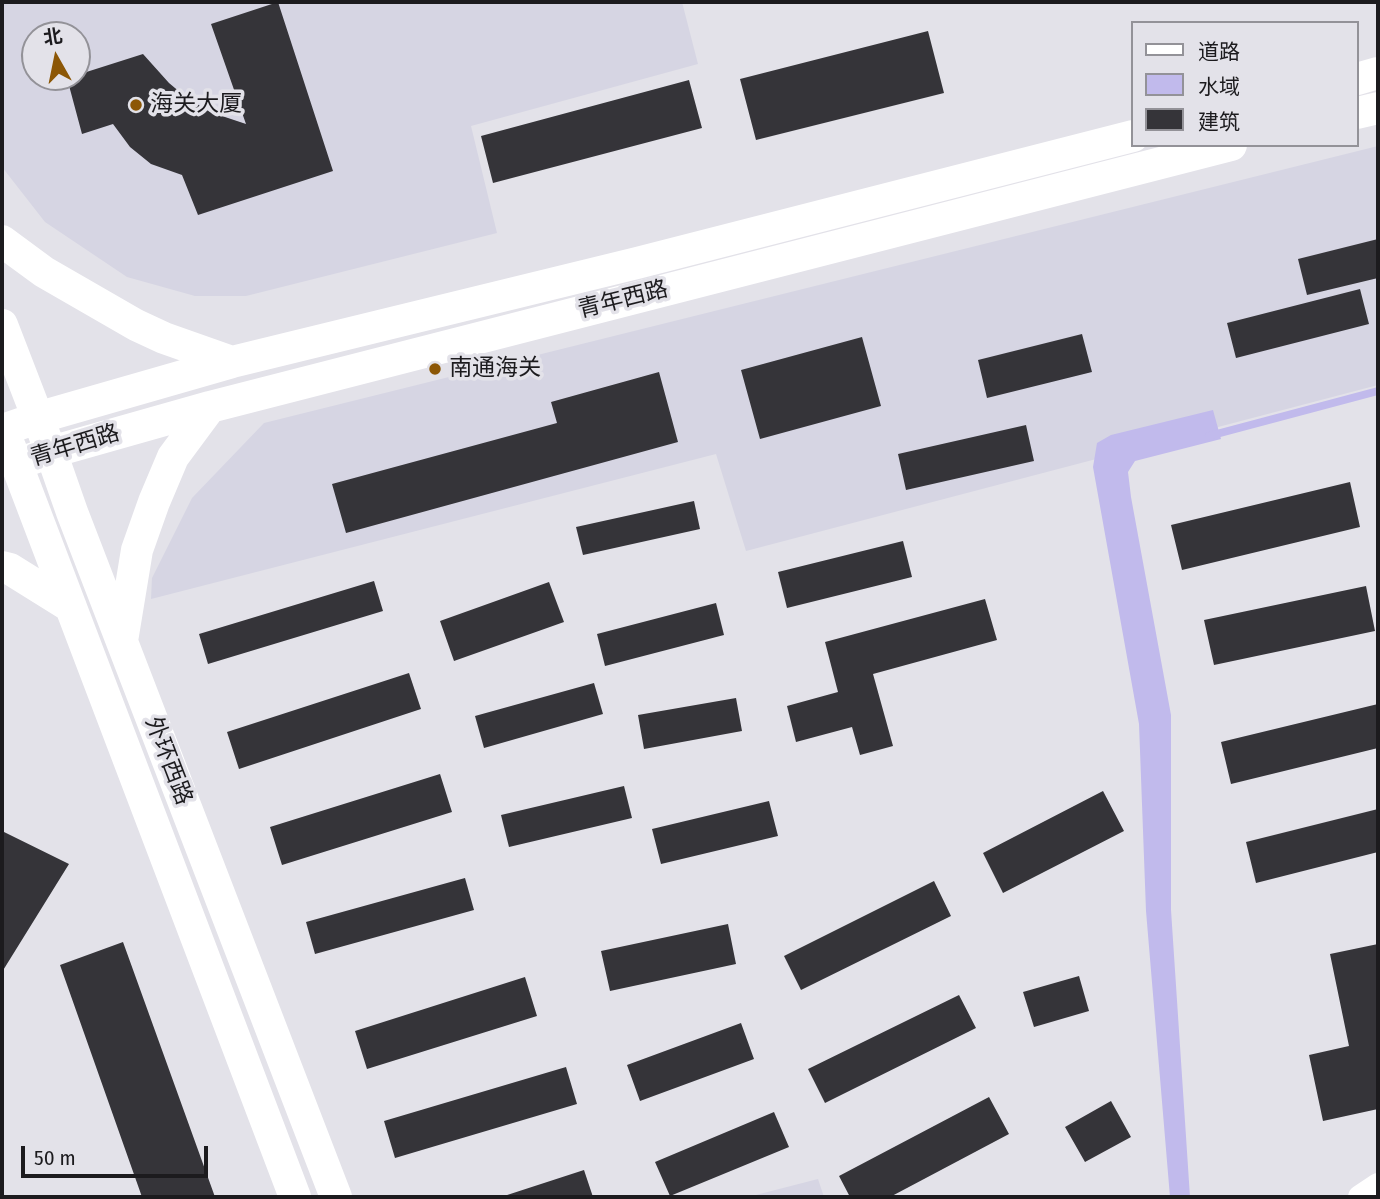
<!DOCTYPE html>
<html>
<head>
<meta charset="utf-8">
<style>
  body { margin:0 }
  #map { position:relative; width:1380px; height:1199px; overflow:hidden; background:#e3e2e9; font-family:"Fira Sans Condensed","Noto Sans SC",sans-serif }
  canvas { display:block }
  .frame { position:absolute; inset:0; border:4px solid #1c1b1e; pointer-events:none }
  .legend { position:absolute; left:1131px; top:21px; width:228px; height:126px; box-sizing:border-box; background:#e3e2e9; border:2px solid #939298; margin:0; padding:9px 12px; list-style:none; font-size:21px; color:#1c1b1e }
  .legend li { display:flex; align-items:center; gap:14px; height:35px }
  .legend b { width:35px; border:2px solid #939298 }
  .north { position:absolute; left:21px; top:21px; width:70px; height:70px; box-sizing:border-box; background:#e3e2e9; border:2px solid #939298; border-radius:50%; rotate:351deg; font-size:19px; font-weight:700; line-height:28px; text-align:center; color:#1c1b1e }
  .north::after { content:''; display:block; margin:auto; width:24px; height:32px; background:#8c5706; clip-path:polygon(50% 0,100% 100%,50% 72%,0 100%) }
  .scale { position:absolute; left:21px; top:1146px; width:187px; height:32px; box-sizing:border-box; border:4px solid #1c1b1e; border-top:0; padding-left:9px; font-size:21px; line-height:24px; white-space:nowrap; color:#1c1b1e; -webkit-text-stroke:5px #e3e2e9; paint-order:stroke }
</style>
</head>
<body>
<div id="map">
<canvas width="1380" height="1199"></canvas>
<div class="frame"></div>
<ul class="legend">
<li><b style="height:9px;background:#fff"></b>道路</li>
<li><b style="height:19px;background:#c1baec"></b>水域</li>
<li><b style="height:19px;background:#353439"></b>建筑</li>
</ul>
<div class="north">北</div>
<div class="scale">50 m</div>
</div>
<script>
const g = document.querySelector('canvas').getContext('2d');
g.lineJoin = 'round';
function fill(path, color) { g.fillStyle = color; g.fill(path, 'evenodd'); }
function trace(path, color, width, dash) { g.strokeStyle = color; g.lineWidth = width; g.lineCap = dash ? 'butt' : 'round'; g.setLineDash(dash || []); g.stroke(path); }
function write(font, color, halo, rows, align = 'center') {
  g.font = font + ' "Fira Sans Condensed","Noto Sans SC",sans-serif'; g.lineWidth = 7; g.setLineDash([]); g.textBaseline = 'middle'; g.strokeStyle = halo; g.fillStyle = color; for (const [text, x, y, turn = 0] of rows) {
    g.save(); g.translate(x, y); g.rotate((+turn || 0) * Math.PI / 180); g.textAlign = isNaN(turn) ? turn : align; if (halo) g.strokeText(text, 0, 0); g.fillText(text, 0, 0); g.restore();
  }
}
const built = new Path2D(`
  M2 2H682L698 64 471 126 497 233 246 296H195L127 277 45 222 2 167ZM35 35H77V77H35Z
  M1378 146V385L746 551 716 454 151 599 152 578 192 498 264 423Z
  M818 1179 824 1197H748Z`);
const water = new Path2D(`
  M1213 410 1221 439 1135 461 1128 472 1131 497 1171 715V910L1190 1197H1170L1146 911 1139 724 1093 467 1097 443 1111 435Z`);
const stream = new Path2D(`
  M1209 436 1378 391`);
const building = new Path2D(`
  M278 2 333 171 198 215 182 175 151 164 130 147 113 124 82 134 67 78 77 77V75L143 54 169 83 187 98 210 112 246 124 211 24Z
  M928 31 944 93 756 140 740 79Z
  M689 80 702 128 493 183 481 136Z
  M1378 239V278L1307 295 1298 259Z
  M1360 289 1369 324 1236 358 1227 323Z
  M1082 334 1092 372 987 398 978 360Z
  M862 337 881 406 760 439 741 370Z
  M659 372 678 442 346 533 332 484 557 423 551 402Z
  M1026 425 1034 461 906 490 898 454Z
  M1350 482 1360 527 1182 570 1171 525Z
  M694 501 700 529 583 555 576 527Z
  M903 541 912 577 787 608 778 572Z
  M374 581 383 611 208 664 199 634Z
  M549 582 564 622 454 661 440 621Z
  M1366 586 1375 631 1214 665 1204 620Z
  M985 599 997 640 873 674 893 746 860 755 852 727 796 742 787 706 838 692 825 642Z
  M716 603 724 635 605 666 597 634Z
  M409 673 421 709 239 769 227 732Z
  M594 683 603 714 484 748 475 716Z
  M736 698 742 731 644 749 638 715Z
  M1378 704V748L1231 784 1221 742Z
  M440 774 452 812 282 865 270 827Z
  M624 786 632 818 509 847 501 815Z
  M1103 791 1124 831 1003 893 983 853Z
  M769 801 778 836 661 864 652 829Z
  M1378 809V852L1256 883 1246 842Z
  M2 831 69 864 2 972Z
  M465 878 474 910 315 954 306 922Z
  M934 881 951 916 801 990 784 956Z
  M728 924 736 964 610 991 601 951Z
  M123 942 215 1197H142L60 965Z
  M1378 944V1109L1323 1121 1309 1055 1349 1046 1330 954Z
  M1079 976 1089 1011 1034 1027 1023 992Z
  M525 977 537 1016 367 1069 355 1031Z
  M959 995 976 1028 825 1103 808 1069Z
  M741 1023 754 1059 640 1101 627 1065Z
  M566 1067 577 1104 395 1158 384 1121Z
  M989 1097 1009 1134 890 1197H850L839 1176Z
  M1111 1101 1131 1137 1085 1162 1065 1127Z
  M774 1112 789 1147 670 1196 655 1162Z
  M584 1170 593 1197H501Z`);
const minor = new Path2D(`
  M1360 1197 1378 1185`);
const major = new Path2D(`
  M1357 79 1378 73
  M1357 113 1378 108
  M2 241 44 272 136 325 164 338 232 362
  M2 325 51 452 72 512 336 1197
  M3 430 37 418 232 362 637 263 1133 136
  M10 447 295 1197
  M17 464 51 452 210 407 1231 145
  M2 567 10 569 71 607
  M122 641 137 550 154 502 173 457 210 407`);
const markers = [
  [136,105,7,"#8c5706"],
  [435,369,7,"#8c5706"]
];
const poiNames = [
  ["海关大厦",150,105],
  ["南通海关",449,369]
];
const streetNames = [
  ["青年西路",623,300,-14],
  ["青年西路",75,446,-17],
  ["外环西路",168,761,69]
];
fill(built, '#d6d5e3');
fill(water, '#c1baec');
trace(stream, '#c1baec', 8);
fill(building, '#353439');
trace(minor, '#fff', 24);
trace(major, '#fff', 32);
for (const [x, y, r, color] of markers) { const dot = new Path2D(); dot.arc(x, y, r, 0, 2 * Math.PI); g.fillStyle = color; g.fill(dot); trace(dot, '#e3e2e9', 2.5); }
write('23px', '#1c1b1e', '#e3e2e9', poiNames, 'left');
write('23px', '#1c1b1e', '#e3e2e9', streetNames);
</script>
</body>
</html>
